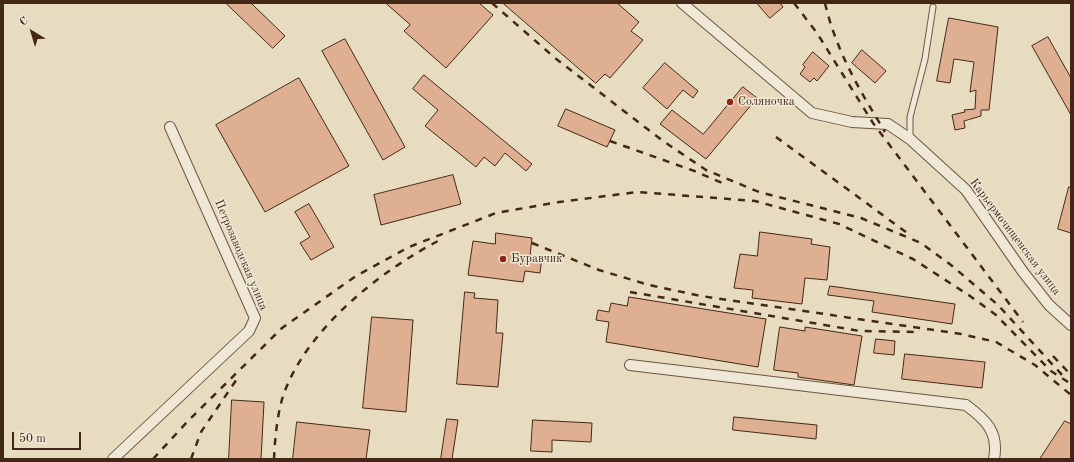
<!DOCTYPE html>
<html>
<head>
<meta charset="utf-8">
<style>
  body { margin:0 }
  #map { position:relative; width:1074px; height:462px; overflow:hidden; background:#e7dcc0; font-family:"Old Standard TT",serif }
  canvas { display:block }
  .frame { position:absolute; inset:0; border:4px solid #442817; pointer-events:none }
  .north { position:absolute; left:12px; top:12px; width:40px; height:40px; -webkit-text-stroke:3px #efe8d6; paint-order:stroke; rotate:322deg; font-size:11px; font-weight:700; line-height:16px; text-align:center; color:#442817 }
  .north::after { content:''; display:block; margin:auto; width:14px; height:18px; background:#442817; clip-path:polygon(50% 0,100% 100%,50% 72%,0 100%) }
  .scale { position:absolute; left:12px; top:432px; width:69px; height:18px; box-sizing:border-box; border:2px solid #442817; border-top:0; padding-left:5px; font-size:12px; line-height:14px; white-space:nowrap; color:#442817; -webkit-text-stroke:3px #efe8d6; paint-order:stroke }
</style>
</head>
<body>
<div id="map">
<canvas width="1074" height="462"></canvas>
<div class="frame"></div>
<div class="north">С</div>
<div class="scale">50 m</div>
</div>
<script>
const g = document.querySelector('canvas').getContext('2d');
g.lineJoin = 'round';
function fill(path, color) { g.fillStyle = color; g.fill(path, 'evenodd'); }
function trace(path, color, width, dash) { g.strokeStyle = color; g.lineWidth = width; g.lineCap = dash ? 'butt' : 'round'; g.setLineDash(dash || []); g.stroke(path); }
function write(font, color, halo, rows, align = 'center') {
  g.font = font + ' "Old Standard TT",serif'; g.lineWidth = 3; g.setLineDash([]); g.textBaseline = 'middle'; g.strokeStyle = halo; g.fillStyle = color; for (const [text, x, y, turn = 0] of rows) {
    g.save(); g.translate(x, y); g.rotate((+turn || 0) * Math.PI / 180); g.textAlign = isNaN(turn) ? turn : align; if (halo) g.strokeText(text, 0, 0); g.fillText(text, 0, 0); g.restore();
  }
}
const building = new Path2D(`
  M226 3H251L285 36 273 48Z
  M386 3H479L493 15 446 68 404 31 410 25Z
  M503 3H617L639 22 631 31 643 40 610 78 605 74 596 83Z
  M757 3H780L783 7 770 18Z
  M949 18 998 27 989 110H981V116L964 121 965 128 955 130 952 115 965 112 964 110 975 109 976 90 970 92 974 62 954 59 950 83 937 81Z
  M1048 37 1071 78V115L1032 46Z
  M345 39 405 147 383 160 322 51Z
  M862 50 886 71 875 83 852 63Z
  M813 52 829 66 817 81 814 78 810 82 800 74 805 67 803 65Z
  M665 63 698 91 693 98 683 90 667 109 643 88Z
  M424 75 532 164 526 171 505 153 495 166 484 157 476 167 425 126 438 110 413 89Z
  M299 78 349 166 265 212 216 125Z
  M743 87 757 98 706 159 660 124 672 110 703 134Z
  M566 109 615 130 607 147 558 126Z
  M453 175 461 204 381 225 374 195Z
  M1069 187 1071 188V233L1058 229Z
  M309 204 334 247 311 260 300 243 310 237 295 212Z
  M760 232 812 239 811 244 830 247 827 280 805 278 802 304 752 298 753 290 734 288 740 254 757 256Z
  M496 233 532 238 530 256 542 257 540 273 525 271 523 282 468 275 473 241 495 244Z
  M830 286 955 304 952 324 872 312 874 301 828 295Z
  M465 292 475 293 474 298 498 300 496 333H503L498 387 457 384Z
  M629 297 766 319 758 367 606 342 609 322 596 320 598 310 609 312 611 303 627 306Z
  M372 317 413 320 406 412 363 408Z
  M780 327 805 331V327L862 336 854 385 798 377V373L774 370Z
  M876 339 895 341 894 355 874 353Z
  M905 354 985 362 982 388 902 379Z
  M232 400 264 402 261 459H229Z
  M734 417 817 425 816 439 733 430Z
  M447 419 458 420 452 459H441Z
  M533 420 592 423 591 442 552 440V452L531 451Z
  M1065 421 1071 424V459H1040Z
  M297 422 370 430 366 459H293Z`);
const lane = new Path2D(`
  M910 139V117L925 59 933 7`);
const street = new Path2D(`
  M682 3 812 113 852 122 888 124 910 139 966 190 1023 272 1049 305 1071 325
  M630 365 966 405C986 420 999 432 994 459
  M113 459 249 331 255 318 170 127`);
const rail = new Path2D(`
  M492 3 555 58 663 141 706 170 759 192 861 218 921 243 951 265 998 305 1063 376
  M794 3 817 33 873 123 1023 322
  M825 3C836 51 860 91 885 132
  M776 137 910 235
  M610 141 697 172 722 183
  M532 243 599 270 649 285 701 296 961 334 996 342 1035 365 1071 395
  M630 292 860 331 918 332
  M1053 356 1071 375
  M153 459 188 421 282 328 356 276 409 247 496 213 559 202 638 192 755 201 839 224 913 259 970 296 996 315 1051 371 1071 384
  M191 459 201 432 239 376
  M274 459C275 438 277 416 283 396 306 329 381 270 442 239`);
const markers = [
  [730,102,4,"#8f2418"],
  [503,259,4,"#8f2418"]
];
const poiNames = [
  ["Соляночка",738,102],
  ["Буравчик",511,259]
];
const streetNames = [
  ["Карьермочищенская улица",1015,237,53],
  ["Петрозаводская улица",241,255,67]
];
fill(building, '#dfaf91');
trace(building, '#442817', 1);
trace(lane, '#6d5541', 7);
trace(street, '#6d5541', 12);
trace(lane, '#efe8d6', 5);
trace(street, '#efe8d6', 10);
trace(rail, '#442817', 2.5, [7, 7]);
for (const [x, y, r, color] of markers) { const dot = new Path2D(); dot.arc(x, y, r, 0, 2 * Math.PI); g.fillStyle = color; g.fill(dot); trace(dot, '#efe8d6', 1.5); }
write('12px', '#442817', '#efe8d6', poiNames, 'left');
write('12px', '#442817', '#efe8d6', streetNames);
</script>
</body>
</html>
